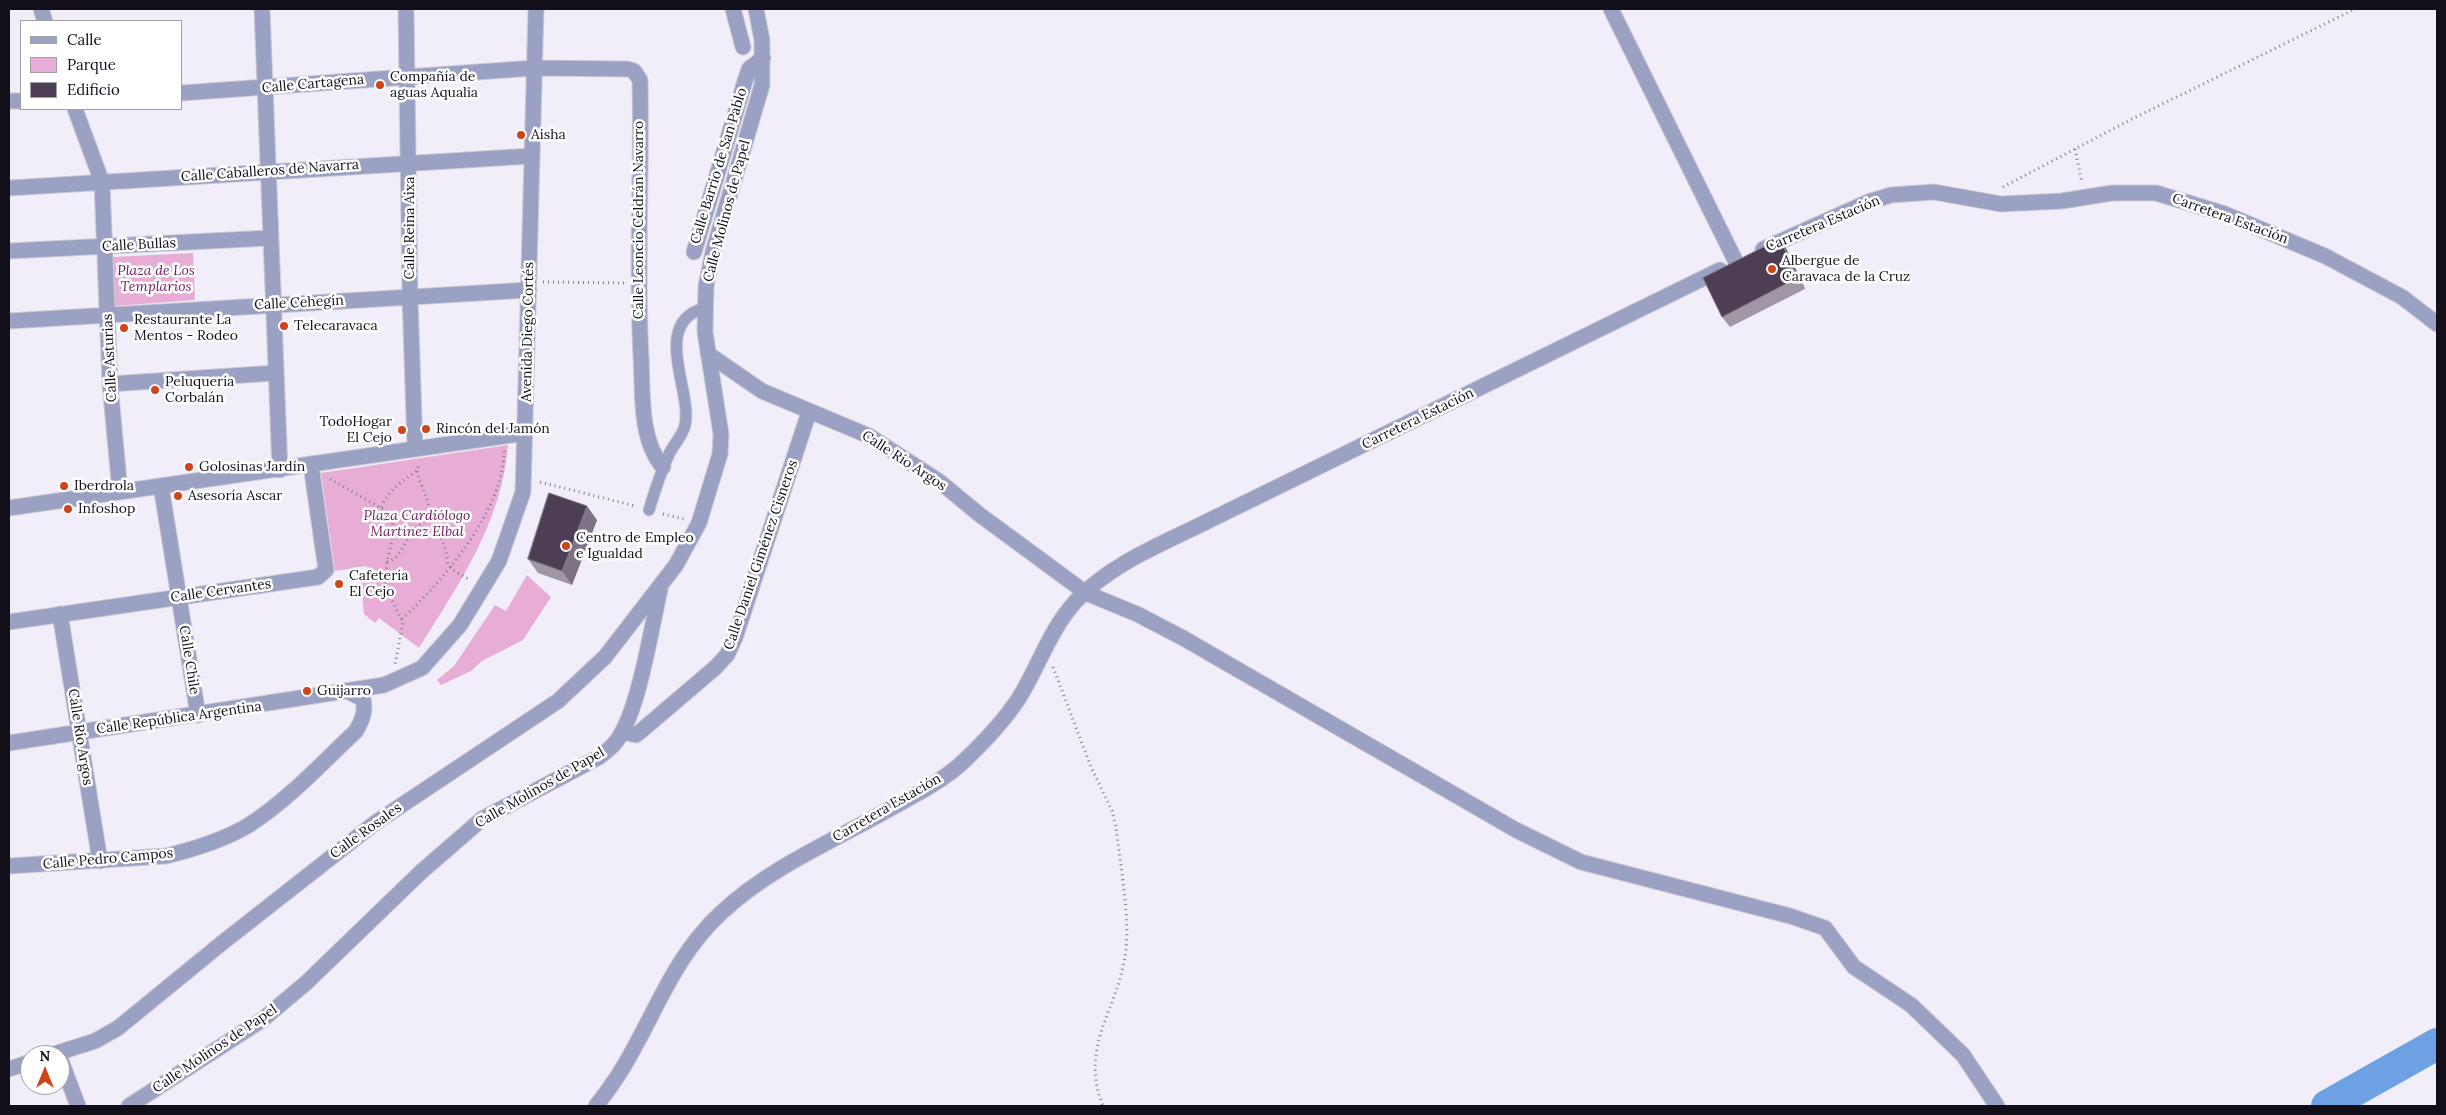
<!DOCTYPE html>
<html>
<head>
<meta charset="utf-8">
<style>
  body { margin:0 }
  #map { position:relative; width:2446px; height:1115px; overflow:hidden; background:#f1eefa; font-family:Lora,serif }
  canvas { display:block }
  .frame { position:absolute; inset:0; border:10px solid #120f19; pointer-events:none }
  .legend { position:absolute; left:20px; top:20px; width:162px; height:90px; box-sizing:border-box; background:#fff; border:1px solid #a09fa3; margin:0; padding:6px 9px; list-style:none; font-size:15px; color:#120f19 }
  .legend li { display:flex; align-items:center; gap:10px; height:25px }
  .legend b { width:25px; border:1px solid #a09fa3 }
  .north { position:absolute; left:20px; top:1045px; width:50px; height:50px; box-sizing:border-box; background:#fff; border:1px solid #a09fa3; border-radius:50%; rotate:0deg; font-size:14px; font-weight:700; line-height:20px; text-align:center; color:#120f19 }
  .north::after { content:''; display:block; margin:auto; width:18px; height:22px; background:#cd4519; clip-path:polygon(50% 0,100% 100%,50% 72%,0 100%) }
</style>
</head>
<body>
<div id="map">
<canvas width="2446" height="1115"></canvas>
<div class="frame"></div>
<ul class="legend">
<li><b style="height:6px;background:#9aa1c3"></b>Calle</li>
<li><b style="height:14px;background:#e7add7"></b>Parque</li>
<li><b style="height:14px;background:#4d3e53"></b>Edificio</li>
</ul>
<div class="north">N</div>
</div>
<script>
const g = document.querySelector('canvas').getContext('2d');
g.lineJoin = 'round';
function fill(path, color) { g.fillStyle = color; g.fill(path, 'evenodd'); }
function trace(path, color, width, dash) { g.strokeStyle = color; g.lineWidth = width; g.lineCap = dash ? 'butt' : 'round'; g.setLineDash(dash || []); g.stroke(path); }
function write(font, color, halo, rows, align = 'center') {
  g.font = font + ' Lora,serif'; g.lineWidth = 5; g.setLineDash([]); g.textBaseline = 'middle'; g.strokeStyle = halo; g.fillStyle = color; for (const [text, x, y, turn = 0] of rows) {
    g.save(); g.translate(x, y); g.rotate((+turn || 0) * Math.PI / 180); g.textAlign = isNaN(turn) ? turn : align; if (halo) g.strokeText(text, 0, 0); g.fillText(text, 0, 0); g.restore();
  }
}
const green = new Path2D(`
  M193 253 195 300 115 306 113 257Z
  M508 445C502 522 459 584 419 648L379 618 375 623 364 614 361 581 369 579 367 566 335 571 321 473Z
  M527 575 551 597 523 640 482 661 471 671 441 685 437 680 454 666 495 605 506 611Z`);
const river = new Path2D(`
  M2327 1106 2437 1044`);
const path = new Path2D(`
  M2075 149 2082 182
  M2003 187 2130 120 2355 9
  M543 282 625 283
  M330 479 391 514 394 532 387 562 385 586 403 623 395 664
  M540 482 635 506
  M381 507C389 490 402 481 417 471L419 465
  M663 514 684 519
  M430 516 445 547 448 563 453 570 470 580
  M387 562C401 557 402 546 410 536 415 528 423 522 430 516 429 495 421 490 417 471
  M402 619C443 581 505 508 504 450
  M1053 667 1091 767 1112 811 1116 827C1120 864 1131 921 1125 956 1117 1011 1079 1047 1103 1106`);
const pedestrian = new Path2D(`
  M649 510C655 490 661 471 670 452 675 443 683 435 685 425 693 392 650 322 705 308`);
const minor = new Path2D(`
  M41 9 45 21
  M262 9 280 470
  M406 9 410 297 415 448
  M733 9 743 47
  M181 93 534 68 628 69 634 71 640 80C642 172 636 265 641 357 643 391 639 440 663 467
  M9 101H21
  M75 109 102 182 110 384 120 492
  M9 188 531 156
  M1763 249 1868 202 1891 195 1934 192 2001 204 2062 201 2112 193H2156L2225 214 2325 256 2402 297 2437 324
  M9 251 270 238
  M694 252 745 81 749 69 763 58
  M9 321 529 290
  M708 354 762 391 869 436 940 482 980 515 1086 593 1137 614 1183 638 1516 830 1581 862 1790 916 1825 928 1854 967 1911 1005 1963 1055 1997 1106
  M110 384 275 373
  M161 486 198 715
  M9 508 525 433
  M60 614 100 861
  M9 622 318 577 326 570 311 465
  M626 727 628 733 636 735 641 731 716 667 727 655 735 638 809 412
  M9 743 384 685 422 668 460 625 499 561 523 492 536 9
  M9 866 166 856C195 849 224 840 249 825 288 800 322 763 356 731 362 720 366 712 363 699L349 692
  M51 1055 95 1041 118 1028 222 943 375 823 558 701 605 657 676 565 699 523 720 454 721 434 705 332 706 286 713 252 762 85V40L756 9
  M60 1058 78 1106
  M9 1069 30 1062
  M129 1106 262 1020 306 983 421 872 482 819 599 757C604 753 610 749 614 744 638 718 651 628 660 590
  M596 1106C604 1096 612 1085 619 1074 654 1019 671 959 721 913 771 866 836 840 895 806 919 793 945 779 964 761 984 742 1004 721 1019 698 1039 666 1050 629 1076 601 1110 564 1162 544 1206 522L1720 270`);
const tertiary = new Path2D(`
  M1611 9 1736 262`);
const wall = new Path2D(`
  M1780 239 1787 250 1805 289 1730 327 1722 317Z
  M597 520 572 585 538 573 528 559Z`);
const shadedWall = new Path2D(`
  M1780 239 1787 250 1805 289 1797 278Z
  M587 506 597 520 572 585 562 571Z`);
const building = new Path2D(`
  M1780 239 1797 278 1722 317 1703 278Z
  M549 493 587 506 562 571 528 559Z`);
const markers = [
  [380,85,5,"#cd4519"],
  [521,135,5,"#cd4519"],
  [1772,269,5,"#cd4519"],
  [284,326,5,"#cd4519"],
  [124,328,5,"#cd4519"],
  [155,390,5,"#cd4519"],
  [426,429,5,"#cd4519"],
  [402,430,5,"#cd4519"],
  [189,467,5,"#cd4519"],
  [64,486,5,"#cd4519"],
  [178,496,5,"#cd4519"],
  [68,509,5,"#cd4519"],
  [566,546,5,"#cd4519"],
  [339,584,5,"#cd4519"],
  [307,691,5,"#cd4519"]
];
const poiNames = [
  ["Compañía de",390,77],
  ["aguas Aqualia",390,93],
  ["Aisha",531,135],
  ["Albergue de",1782,261],
  ["Caravaca de la Cruz",1782,277],
  ["Restaurante La",134,320],
  ["Mentos - Rodeo",134,336],
  ["Telecaravaca",294,326],
  ["Peluquería",165,382],
  ["Corbalán",165,398],
  ["TodoHogar",392,422,"right"],
  ["El Cejo",392,438,"right"],
  ["Rincón del Jamón",436,429],
  ["Golosinas Jardín",199,467],
  ["Iberdrola",74,486],
  ["Asesoría Ascar",188,496],
  ["Infoshop",78,509],
  ["Centro de Empleo",576,538],
  ["e Igualdad",576,554],
  ["Cafetería",349,576],
  ["El Cejo",349,592],
  ["Guijarro",317,691]
];
const streetNames = [
  ["Calle Cartagena",313,84,-5],
  ["Calle Barrio de San Pablo",719,166,-73],
  ["Calle Caballeros de Navarra",270,171,-4],
  ["Calle Molinos de Papel",727,211,-75],
  ["Carretera Estación",2230,219,20],
  ["Calle Leoncio Celdrán Navarro",639,220,-90],
  ["Carretera Estación",1823,224,-23],
  ["Calle Reina Aixa",410,228,-90],
  ["Calle Bullas",139,245,-3],
  ["Calle Cehegín",299,303,-3],
  ["Avenida Diego Cortés",528,332,-89],
  ["Calle Asturias",110,358,-93],
  ["Carretera Estación",1418,419,-26],
  ["Calle Río Argos",904,461,33],
  ["Calle Daniel Giménez Cisneros",761,555,-71],
  ["Calle Cervantes",221,591,-8],
  ["Calle Chile",189,660,81],
  ["Calle República Argentina",179,718,-8],
  ["Calle Río Argos",80,737,81],
  ["Calle Molinos de Papel",540,788,-30],
  ["Carretera Estación",887,808,-30],
  ["Calle Rosales",366,831,-36],
  ["Calle Pedro Campos",108,859,-5],
  ["Calle Molinos de Papel",215,1049,-34]
];
const parkNames = [
  ["Plaza de Los",156,271],
  ["Templarios",156,287],
  ["Plaza Cardiólogo",417,516],
  ["Martínez Elbal",417,532]
];
fill(green, '#e7add7');
trace(river, '#6ea1e3', 32);
trace(pedestrian, '#cdcad6', 13);
trace(minor, '#cdcad6', 17);
trace(tertiary, '#cdcad6', 17);
trace(path, '#817e89', 3, [1, 4]);
trace(pedestrian, '#9aa1c3', 11);
trace(minor, '#9aa1c3', 15);
trace(tertiary, '#9aa1c3', 15);
fill(wall, '#9f96a6');
fill(shadedWall, '#7e7385');
fill(building, '#4d3e53');
trace(building, '#7e7385', 1);
for (const [x, y, r, color] of markers) { const dot = new Path2D(); dot.arc(x, y, r, 0, 2 * Math.PI); g.fillStyle = color; g.fill(dot); trace(dot, '#fff', 2); }
write('14px', '#120f19', '#fff', poiNames, 'left');
write('14px', '#120f19', '#fff', streetNames);
write('italic 14px', '#6d195e', '#fff', parkNames);
</script>
</body>
</html>
